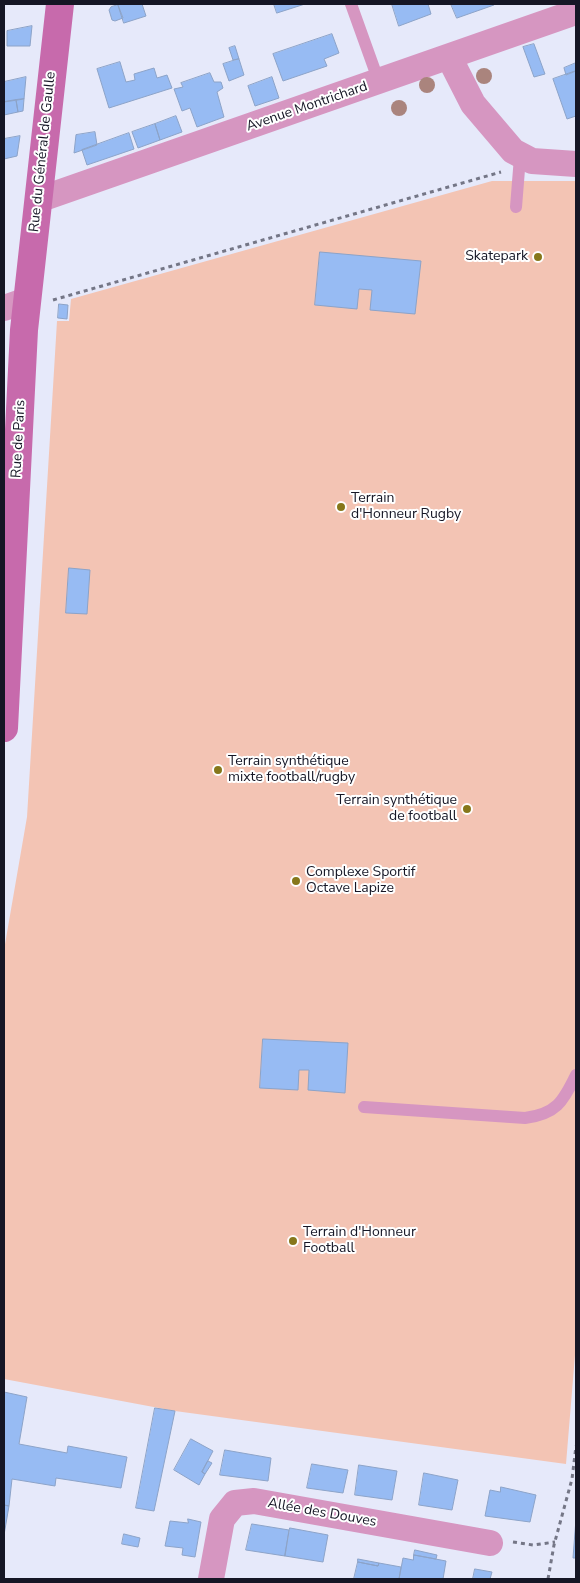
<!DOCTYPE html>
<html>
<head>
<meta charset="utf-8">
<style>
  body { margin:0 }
  #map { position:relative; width:580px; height:1583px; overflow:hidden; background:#e6e9fa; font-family:"Nunito Sans",sans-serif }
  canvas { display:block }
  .frame { position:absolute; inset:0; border:5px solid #151625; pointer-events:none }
</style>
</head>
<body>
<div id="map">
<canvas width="580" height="1583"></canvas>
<div class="frame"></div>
</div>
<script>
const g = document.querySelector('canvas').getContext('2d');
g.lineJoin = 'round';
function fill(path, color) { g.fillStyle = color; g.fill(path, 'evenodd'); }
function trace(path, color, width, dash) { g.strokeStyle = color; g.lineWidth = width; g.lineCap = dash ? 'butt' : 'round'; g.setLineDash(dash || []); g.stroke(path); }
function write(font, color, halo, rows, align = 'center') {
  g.font = font + ' "Nunito Sans",sans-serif'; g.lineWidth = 4; g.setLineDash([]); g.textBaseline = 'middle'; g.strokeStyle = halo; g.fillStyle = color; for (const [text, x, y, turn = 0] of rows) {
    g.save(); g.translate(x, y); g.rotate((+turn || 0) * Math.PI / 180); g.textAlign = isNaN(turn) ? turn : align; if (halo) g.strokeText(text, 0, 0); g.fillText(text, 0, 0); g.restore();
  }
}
const green = new Path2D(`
  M492 181H576V1343L566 1464 175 1411 4 1379V950L27 817 57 321H69L71 299Z`);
const building = new Path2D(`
  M118 4H142L146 16 124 23Z
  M274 4H305L277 13Z
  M392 4H428L431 14 399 26Z
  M451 4H493L494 5 457 18Z
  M118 5 123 18 115 21 112 20 109 10 111 7Z
  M32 26 30 46H7V31Z
  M332 34 339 53 324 59 327 66 283 81 273 54Z
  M534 44 545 74 534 77 523 47Z
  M235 46 239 59 233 60 229 48Z
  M239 59 244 75 229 81 223 64Z
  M120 62 126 82 135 80 134 74 154 68 157 78 167 75 172 88 109 108 97 69Z
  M576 63V71L566 75 564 68Z
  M576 71V116L567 119 553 79Z
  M210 73 214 82H221L223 88 217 92 224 117 197 127 190 108 182 111 174 89 183 87 181 83Z
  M26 77 24 99 4 102V82Z
  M272 77 279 98 255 106 248 86Z
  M24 99 23 111 18 112 16 100Z
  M16 100 18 112 4 115V102Z
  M176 116 182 132 160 140 155 124Z
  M155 124 160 140 138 148 132 132Z
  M95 132 97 145 74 153 76 135Z
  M129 133 134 149 87 165 82 150Z
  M20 136 17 156 4 159V139Z
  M320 252 421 261 415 314 370 310 372 290 359 289 357 309 315 305Z
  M59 304 68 305 67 319 58 318Z
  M69 568 90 570 87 614 66 613Z
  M263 1039 348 1043 345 1093 308 1090 309 1070H299L298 1090 260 1088Z
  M4 1392 27 1397 19 1444 67 1453 68 1446 127 1457 121 1488 56 1478 55 1486 12 1479 9 1506 4 1505Z
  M155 1408 175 1411 154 1511 136 1508Z
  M191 1439 213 1451 202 1472 205 1474 199 1485 174 1470Z
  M225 1450 271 1458 268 1481 220 1475Z
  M208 1461 212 1463 205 1474 202 1472Z
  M312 1464 348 1470 343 1493 307 1488Z
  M359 1465 397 1471 392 1500 355 1495Z
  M424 1473 458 1480 452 1510 419 1505Z
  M501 1487 536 1495 530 1522 485 1516 490 1490 500 1492Z
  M4 1505 9 1506 4 1535Z
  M188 1519 201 1522 195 1557 182 1555 183 1548 165 1546 170 1521 188 1523Z
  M576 1520V1558H573L576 1519Z
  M252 1524 289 1530 285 1556 246 1550Z
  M290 1528 328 1535 323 1562 285 1556Z
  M124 1534 140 1538 138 1547 122 1544Z
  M415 1550 437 1555 436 1559 414 1555Z
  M414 1555 446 1561 443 1579H399L403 1558 413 1560Z
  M358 1559 379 1563 378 1566 358 1562Z
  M358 1562 378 1566 379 1563 401 1567 399 1579H354Z
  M475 1569 492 1572 490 1579H473Z`);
const path = new Path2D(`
  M53 300 501 172
  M513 1542 533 1545 555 1542
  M548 1579 554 1545 572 1479 576 1446`);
const lane = new Path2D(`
  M351 4 379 82
  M516 207 520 157
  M364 1107 525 1118C556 1114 563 1102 576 1075`);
const street = new Path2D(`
  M449 57 473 104 513 151 532 161 576 164
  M38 200 576 12
  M4 308 27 300
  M211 1579 222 1519 235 1503 254 1501 490 1543`);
const secondary = new Path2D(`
  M4 728 24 330 60 4`);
const trees = [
  [484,76],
  [427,85],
  [399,108]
];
const markers = [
  [538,257,5,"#86771b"],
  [341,507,5,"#86771b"],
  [218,770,5,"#86771b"],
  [467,809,5,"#86771b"],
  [296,881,5,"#86771b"],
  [293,1241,5,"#86771b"]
];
const streetNames = [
  ["Avenue Montrichard",307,107,-19],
  ["Rue du Général de Gaulle",43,152,-84],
  ["Rue de Paris",19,439,-87],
  ["Allée des Douves",322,1513,10]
];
const poiNames = [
  ["Skatepark",528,257,"right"],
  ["Terrain",351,499],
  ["d'Honneur Rugby",351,515],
  ["Terrain synthétique",228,762],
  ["mixte football/rugby",228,778],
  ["Terrain synthétique",457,801,"right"],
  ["de football",457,817,"right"],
  ["Complexe Sportif",306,873],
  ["Octave Lapize",306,889],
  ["Terrain d'Honneur",303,1233],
  ["Football",303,1249]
];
fill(green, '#f3c4b4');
fill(building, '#97bbf3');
trace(building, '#8ca3c8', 1);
trace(path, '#747686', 3, [4, 4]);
trace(lane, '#d696c1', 12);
trace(street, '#d696c1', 26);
trace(secondary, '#c76aac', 28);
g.fillStyle = '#aa847d';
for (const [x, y] of trees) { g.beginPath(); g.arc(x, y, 8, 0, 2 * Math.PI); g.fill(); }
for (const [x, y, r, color] of markers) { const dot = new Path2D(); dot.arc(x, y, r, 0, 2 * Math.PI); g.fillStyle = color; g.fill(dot); trace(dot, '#fff', 2); }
write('14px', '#151625', '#fff', streetNames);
write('14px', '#151625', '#fff', poiNames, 'left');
</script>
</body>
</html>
